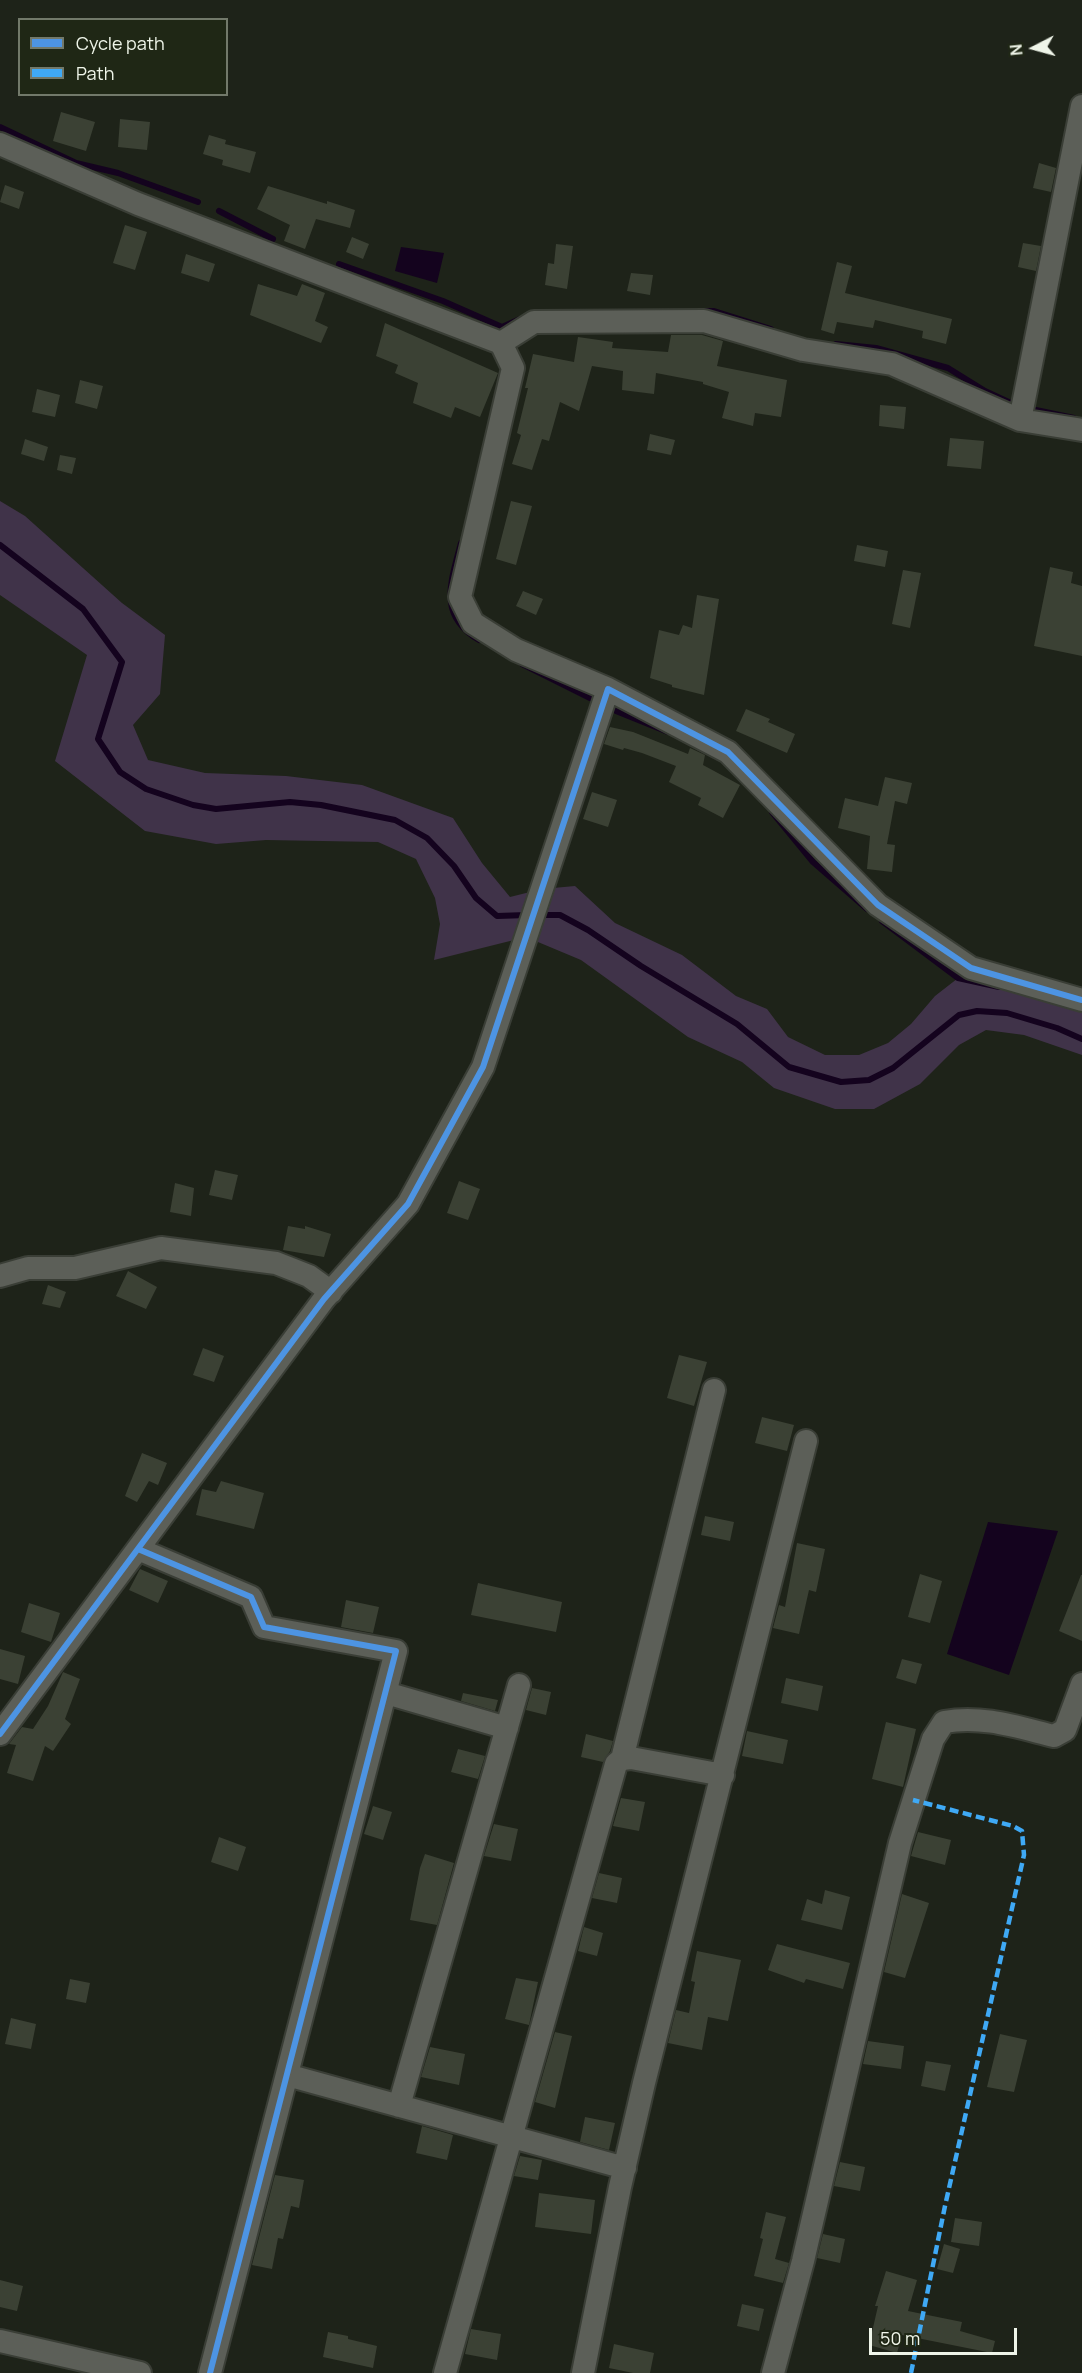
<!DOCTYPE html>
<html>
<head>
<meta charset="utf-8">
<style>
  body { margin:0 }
  #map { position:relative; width:1082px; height:2373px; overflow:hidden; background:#1e2319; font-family:Manrope,sans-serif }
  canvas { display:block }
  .legend { position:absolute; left:18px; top:18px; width:210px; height:78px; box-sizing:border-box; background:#1f2715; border:2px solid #72796a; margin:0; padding:8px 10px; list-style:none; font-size:18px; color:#eff5e9 }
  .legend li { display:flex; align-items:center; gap:12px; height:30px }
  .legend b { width:30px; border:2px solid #72796a }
  .north { position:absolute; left:1004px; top:18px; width:60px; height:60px; -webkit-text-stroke:4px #1f2715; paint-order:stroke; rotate:264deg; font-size:16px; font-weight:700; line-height:24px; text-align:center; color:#eff5e9 }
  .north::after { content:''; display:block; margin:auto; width:21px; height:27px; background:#eff5e9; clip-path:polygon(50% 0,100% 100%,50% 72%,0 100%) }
  .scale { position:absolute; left:869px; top:2328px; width:148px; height:27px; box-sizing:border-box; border:3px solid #eff5e9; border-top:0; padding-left:8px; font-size:18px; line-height:21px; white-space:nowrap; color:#eff5e9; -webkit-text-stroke:4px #1f2715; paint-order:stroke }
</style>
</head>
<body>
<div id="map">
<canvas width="1082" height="2373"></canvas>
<ul class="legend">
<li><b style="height:8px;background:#4d94e3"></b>Cycle path</li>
<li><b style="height:8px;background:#3fa9f5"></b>Path</li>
</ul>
<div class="north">N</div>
<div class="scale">50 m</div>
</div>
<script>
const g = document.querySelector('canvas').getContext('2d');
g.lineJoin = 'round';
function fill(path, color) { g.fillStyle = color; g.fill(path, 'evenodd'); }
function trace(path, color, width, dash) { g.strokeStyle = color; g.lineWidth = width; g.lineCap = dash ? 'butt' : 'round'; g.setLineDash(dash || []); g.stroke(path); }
const green = new Path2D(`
  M0 501 25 516 122 603 165 635 160 694 133 725 148 760 205 773 286 776 362 785 453 818 482 863 510 897 542 889 575 886 615 923 682 955 736 996 767 1009 788 1037 825 1055H859L888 1043 911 1024 935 996 971 968 1082 1000V1055L1024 1035 986 1030 959 1045 920 1084 874 1109H835L774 1088 742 1062 688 1037 581 960 526 937 434 960 440 924 435 898 416 859 378 842 266 840 216 844 145 831 55 761 87 655 0 595Z`);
const water = new Path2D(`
  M401 247 444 253 437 283 395 271Z
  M988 1522 1058 1531 1009 1675 947 1654Z`);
const stream = new Path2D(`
  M0 127 76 163 118 173 198 202
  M219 211 273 239
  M339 264 443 301 502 327 520 319
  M703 311H714L771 329
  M836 344 876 348 948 368 985 391 1013 404
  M1031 409 1074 418
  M461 543C451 582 437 615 479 640
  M0 545 83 609 122 662 98 739 120 772 146 789 193 805 216 809 290 802 321 805 395 820 427 838 454 866 476 898 497 916 527 915
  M522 664 590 698
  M616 711 668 732
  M772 812 813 862 867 909
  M537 915H560L588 930 641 966 737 1024 789 1067 841 1082 869 1080 893 1068 959 1015 977 1011 1007 1013 1057 1028 1082 1039
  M882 921 958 978 999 987`);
const building = new Path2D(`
  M61 112 95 122 86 151 53 141Z
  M120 119 150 122 147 150 118 147Z
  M209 135 226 140 225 144 256 152 250 173 222 165 223 160 203 154Z
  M1039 163 1056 168 1051 192 1033 188Z
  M5 185 24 192 19 209 0 202Z
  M268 186 327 204V201L355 210 350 228 316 219 305 249 284 241 290 225 257 209Z
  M125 225 147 232 135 270 113 263Z
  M352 237 369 244 363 259 346 252Z
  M1023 243 1041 246 1036 271 1018 267Z
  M556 244 573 246 567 289 545 285 548 263 554 264Z
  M186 254 215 264 209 282 181 273Z
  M837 262 852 266 845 293 952 319 946 344 922 338 923 331 875 320 873 328 837 322 834 334 821 330Z
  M631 273 653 275 650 295 627 291Z
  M258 284 297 296 302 284 325 293 315 321 328 327 321 343 250 315Z
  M385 323 498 373 480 417 455 407 451 418 413 403 418 383 395 373 398 365 376 356Z
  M671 335H702L723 341 717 366 787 380 781 417 755 413 753 426 722 418 729 392 703 384V382L656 373 654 394 622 390 623 371 592 366 579 411 560 402 549 441 542 439 532 470 512 464 521 435 517 433 528 388H525L533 354 574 362 578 337 613 342 612 348 668 352Z
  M80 380 103 386 97 409 75 403Z
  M37 389 60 395 55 417 32 412Z
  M880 405 906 407 904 429 879 426Z
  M650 434 675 440 671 455 647 450Z
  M950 438 984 441 981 469 947 466Z
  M25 439 48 447 44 461 21 454Z
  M60 455 76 458 72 474 57 470Z
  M511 501 532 506 516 565 496 559Z
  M857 545 888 551 885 567 854 561Z
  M1050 567 1073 572 1071 583 1082 586V656L1034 646Z
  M903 570 921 573 910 628 892 624Z
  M523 591 543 599 536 615 516 606Z
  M697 595 719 599 704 695 672 687V685L650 678 659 630 679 635 683 625 692 628Z
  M746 709 770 719 768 722 795 734 787 753 736 731Z
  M610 727 633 732 688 754 690 748 705 755 703 765 740 785 723 818 698 805 701 798 669 782 676 766 642 753 624 748 623 750 604 744Z
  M885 777 912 783 907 804 895 801 887 844 895 845 892 872 867 869 870 836 838 828 845 798 878 806Z
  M592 792 617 800 608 827 583 819Z
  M215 1170 238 1175 232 1200 209 1195Z
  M459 1181 480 1189 468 1220 447 1213Z
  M175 1183 194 1188 191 1216 170 1212Z
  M288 1226 305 1229V1226L331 1234 324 1257 283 1250Z
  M128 1271 157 1287 146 1309 116 1296Z
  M48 1285 66 1292 60 1308 42 1304Z
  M203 1348 224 1356 214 1382 193 1375Z
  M679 1355 707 1362 694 1406 667 1398Z
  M762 1417 794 1425 787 1451 755 1443Z
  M142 1453 167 1463 158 1485 149 1481 137 1502 125 1496Z
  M221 1481 264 1493 254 1529 196 1515 202 1489 216 1492Z
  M705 1516 734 1522 730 1541 701 1535Z
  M797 1543 825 1549 816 1592 809 1590 799 1634 773 1628 779 1605 785 1607Z
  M140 1569 168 1581 158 1603 129 1590Z
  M920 1574 942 1581 930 1623 908 1617Z
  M1081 1575H1082V1641L1059 1631Z
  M478 1583 562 1602 556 1632 471 1615Z
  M346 1600 379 1607 373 1633 341 1627Z
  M29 1603 60 1613 51 1642 21 1632Z
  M0 1649 25 1656 18 1684 0 1679Z
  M902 1659 922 1664 916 1684 896 1678Z
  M63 1672 80 1679 65 1719 71 1724 53 1751 45 1746 33 1781 7 1773 16 1745 9 1744 22 1727 33 1729 48 1706Z
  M786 1678 823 1686 818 1711 781 1703Z
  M532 1688 551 1692 546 1715 526 1710Z
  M463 1693 498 1700 495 1711 461 1701Z
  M886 1722 916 1729 903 1787 872 1779Z
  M747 1731 788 1740 783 1764 742 1756Z
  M586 1734 613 1741 610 1751 603 1762 581 1757Z
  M458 1749 485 1756 478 1779 451 1772Z
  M621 1798 645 1802 639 1831 613 1826Z
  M373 1806 392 1812 383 1840 364 1834Z
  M494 1824 518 1829 511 1861 484 1856Z
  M918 1832 951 1840 945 1865 911 1856Z
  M219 1837 246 1847 238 1871 211 1862Z
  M425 1854 454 1863 437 1925 410 1920 420 1868Z
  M599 1873 622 1878 617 1903 592 1898Z
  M825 1890 850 1897 842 1930 801 1920 807 1899 822 1904Z
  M902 1894 929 1903 905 1978 884 1972Z
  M584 1927 603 1933 597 1956 578 1951Z
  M777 1944 850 1963 843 1989 806 1979 804 1983 768 1970Z
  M697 1951 741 1960 728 2021 708 2017 702 2050 668 2043 676 2010 689 2013 695 1982 691 1981Z
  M516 1978 538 1982 529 2025 505 2019Z
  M70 1979 90 1983 86 2003 66 1999Z
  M11 2018 36 2024 31 2049 5 2044Z
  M555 2032 572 2036 555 2108 535 2102Z
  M1000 2034 1027 2040 1014 2092 987 2087Z
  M868 2041 904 2046 901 2069 863 2064Z
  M430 2047 465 2054 459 2085 421 2077Z
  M926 2061 951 2065 945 2091 921 2086Z
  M585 2117 615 2123 609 2150 580 2142Z
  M422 2126 453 2135 447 2160 416 2153Z
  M520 2156 542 2160 538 2180 514 2176Z
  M840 2162 865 2167 860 2191 834 2186Z
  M275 2175 304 2180 299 2208 291 2206 283 2239 278 2238 272 2269 252 2265Z
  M539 2193 595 2200 591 2234 535 2227Z
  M766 2212 786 2217 775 2259 789 2263 783 2283 754 2276 763 2239 760 2238Z
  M955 2218 982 2222 979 2246 951 2242Z
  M823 2234 845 2239 840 2263 817 2258Z
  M944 2244 960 2249 953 2273 937 2269Z
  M886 2271 917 2280 908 2311 962 2322 960 2331 995 2341 992 2353 902 2335 897 2353 869 2345 878 2306H875Z
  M0 2280 23 2286 17 2311 0 2307Z
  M742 2304 764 2309 759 2331 737 2326Z
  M471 2329 501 2334 497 2360 465 2354Z
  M328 2332 348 2336V2339L377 2346 373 2368 323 2357Z
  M614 2344 654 2353 650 2373H633L609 2368Z`);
const street = new Path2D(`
  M1082 106 1020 420 1082 430
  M0 144 138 204 501 343
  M608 689 516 650 473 623 460 597 513 368 501 343 534 322 704 321 803 350 892 364 1020 420
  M0 1276 28 1268H75L161 1248 276 1263 309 1276 331 1292
  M138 1549 251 1597 264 1627 396 1651 210 2373
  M386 1693 507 1728
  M0 1734 324 1299 408 1204 483 1067 608 689 728 752 878 905 971 968 1082 1000
  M622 1759 714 1390
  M287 2075 625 2168
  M399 2106 519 1685
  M0 2341 140 2373
  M445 2373 616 1764 622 1759 631 1758 723 1775
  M583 2373 620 2187 644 2083 806 1441
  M773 2373 803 2261 900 1843 933 1739 944 1722C982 1715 1017 1727 1054 1736L1065 1730 1082 1684`);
const quiet = new Path2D(`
  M911 2373 945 2206 1024 1855 1022 1831 1013 1826 913 1800`);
const cycleway = new Path2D(`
  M138 1549 251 1597 264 1627 396 1651 210 2373
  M0 1734 324 1299 408 1204 483 1067 608 689 728 752 878 905 971 968 1082 1000`);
fill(green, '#403349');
fill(water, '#14031e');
trace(stream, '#14031e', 6);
fill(building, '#3b4134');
trace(street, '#3a3e36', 26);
trace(street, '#5c5f58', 22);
trace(quiet, '#3fa9f5', 4.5, [9, 4.5]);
trace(cycleway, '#4d94e3', 6);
</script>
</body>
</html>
